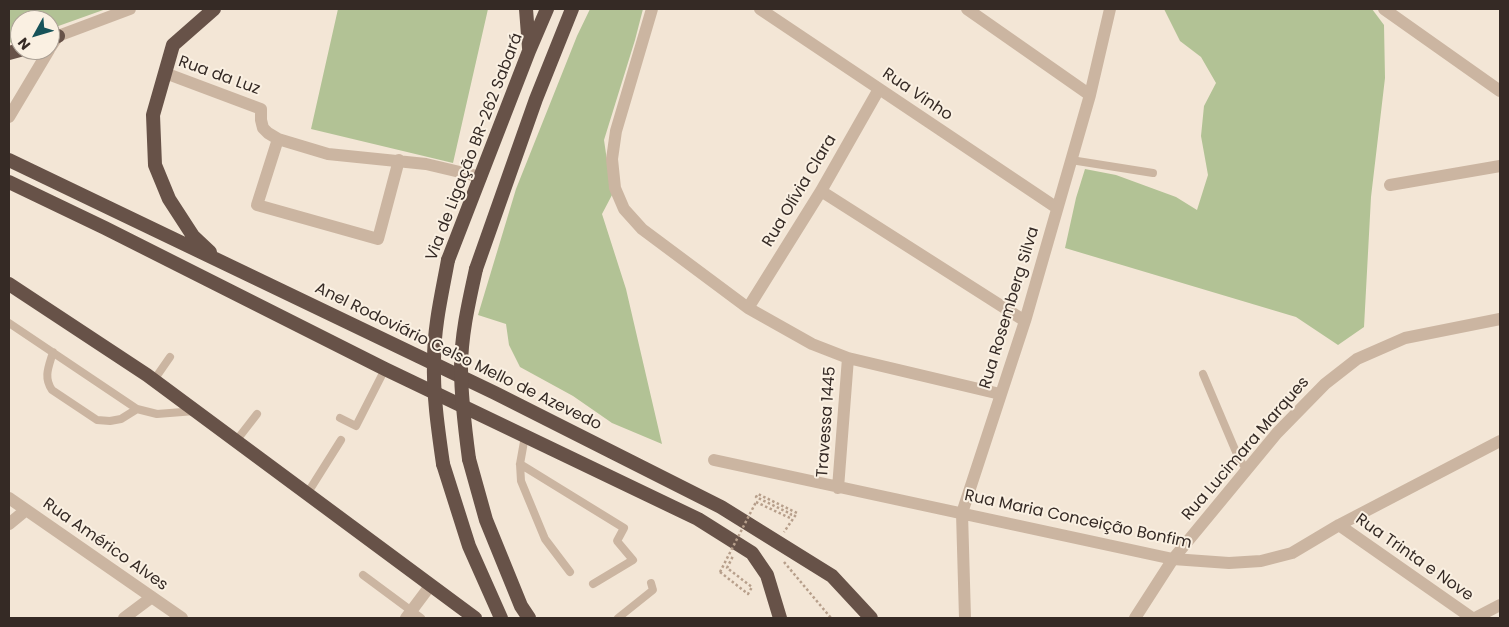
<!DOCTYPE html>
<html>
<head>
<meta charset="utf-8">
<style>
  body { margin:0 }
  #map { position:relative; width:1509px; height:627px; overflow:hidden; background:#f3e6d6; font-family:Poppins,sans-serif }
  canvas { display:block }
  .frame { position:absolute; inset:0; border:10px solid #352a25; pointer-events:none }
  .north { position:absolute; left:10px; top:10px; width:50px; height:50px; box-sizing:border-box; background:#faf0e2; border:1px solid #aba196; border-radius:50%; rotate:231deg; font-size:14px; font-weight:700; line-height:20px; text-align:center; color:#352a25 }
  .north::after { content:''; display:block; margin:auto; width:18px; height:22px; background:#175359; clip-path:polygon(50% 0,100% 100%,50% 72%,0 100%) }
</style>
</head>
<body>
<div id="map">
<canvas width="1509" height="627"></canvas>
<div class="frame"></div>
<div class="north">N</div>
</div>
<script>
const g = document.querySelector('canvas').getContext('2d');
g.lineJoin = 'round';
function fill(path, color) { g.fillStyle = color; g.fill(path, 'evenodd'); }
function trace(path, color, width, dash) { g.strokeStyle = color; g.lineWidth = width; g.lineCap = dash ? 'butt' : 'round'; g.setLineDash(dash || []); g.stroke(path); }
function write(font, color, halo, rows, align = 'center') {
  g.font = font + ' Poppins,sans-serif'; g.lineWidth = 4; g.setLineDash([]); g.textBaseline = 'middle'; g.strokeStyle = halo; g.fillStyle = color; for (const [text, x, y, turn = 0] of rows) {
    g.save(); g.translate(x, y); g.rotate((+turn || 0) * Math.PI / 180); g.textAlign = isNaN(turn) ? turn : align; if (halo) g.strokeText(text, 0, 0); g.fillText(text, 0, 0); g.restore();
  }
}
const green = new Path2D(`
  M9 9H106L50 29V20H20V39L9 43Z
  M338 9H488L453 163 311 129Z
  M590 9H643L635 40 604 140 612 195 602 214 626 289 662 444 612 423 573 396 520 367 509 345 506 324 478 315 516 189 577 36Z
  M1164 9H1372L1384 25 1385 78 1371 197 1364 327 1338 345 1296 317 1065 248 1076 198 1085 169 1116 175 1176 197 1197 210 1208 175 1201 136 1204 106 1216 83 1201 57 1180 41Z`);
const path = new Path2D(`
  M756 502 790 518 791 514 756 497 758 494 797 513 784 532
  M784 562 831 618
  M720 572 748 594 752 587 727 568 733 556`);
const service = new Path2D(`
  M1071 160 1153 173
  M9 323 137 409 157 414 195 411
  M53 352C49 366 43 377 52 390L97 420 110 421 121 419 137 409
  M1203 374 1239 459 1247 470
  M154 380 170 357
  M340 418 356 426 385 369
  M525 436 520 464 521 481 545 539 570 572
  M236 441 257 414
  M520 464 624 528 617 541 633 560 593 584
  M307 494 341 440
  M363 575 421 618
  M618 618 653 590 651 583`);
const minor = new Path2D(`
  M652 9 616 131 612 159 615 188 624 209 642 229 748 308 812 344 848 358 1000 394
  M760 9 1057 208
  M967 9 1090 95
  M1384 9 1500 91
  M50 48 58 36 130 9
  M165 73 261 109V120L263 128 268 133 278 139 328 154 426 164 481 177
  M9 117 49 50
  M278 139 257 205 378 239 399 160
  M1390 185 1500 166
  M821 191 1025 321
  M748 308 821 191 879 89
  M714 460 1173 559 1229 563 1261 561 1292 553 1339 525 1500 441
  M838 488 848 358
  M9 498 182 618
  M9 524 26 510
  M1339 525 1472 618
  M124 618 152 597
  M406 618 430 586
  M965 618 962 513 1025 321 1090 95 1110 9
  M1475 618 1500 605`);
const tertiary = new Path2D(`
  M1135 618 1173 559 1277 433 1325 384 1357 359 1405 338 1500 319`);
const trunk = new Path2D(`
  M526 9 529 48
  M50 39 58 36
  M9 53 20 50
  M9 160 495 393 721 507 832 576 871 618
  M9 182 105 228 385 369 698 519 752 553 767 575 780 618
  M210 252 193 236 169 199 155 165 153 115 173 45 214 9
  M448 260 529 51 547 9
  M476 269 536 99 572 9
  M9 284 147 375 475 618
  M469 459 486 520 521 606 529 618
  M443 464 469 546 501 618`);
const pathBridge = new Path2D(`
  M720 572 756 502`);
const trunkBridge = new Path2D(`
  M469 459C465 429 461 398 461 368 461 335 469 301 476 269
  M443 464C438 429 433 395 434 360 434 326 442 293 448 260`);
const streetNames = [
  ["Rua da Luz",219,76,20],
  ["Rua Vinho",917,95,34],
  ["Via de Ligação BR-262 Sabará",475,147,-69],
  ["Rua Olívia Clara",800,191,-59],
  ["Rua Rosemberg Silva",1010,308,-73],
  ["Anel Rodoviário Celso Mello de Azevedo",458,357,26],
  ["Travessa 1445",827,422,-86],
  ["Rua Lucimara Marques",1246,449,-49],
  ["Rua Maria Conceição Bonfim",1078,520,12],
  ["Rua Américo Alves",105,545,35],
  ["Rua Trinta e Nove",1414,558,35]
];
fill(green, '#b2c295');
trace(path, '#b79f8b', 2.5, [2.5, 2.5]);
trace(service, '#cbb5a1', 8);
trace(minor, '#cbb5a1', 12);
trace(tertiary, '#cbb5a1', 12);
trace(trunk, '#675248', 14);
trace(pathBridge, '#b79f8b', 2.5, [2.5, 2.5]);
trace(trunkBridge, '#675248', 14);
write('16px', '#352a25', '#faf0e2', streetNames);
</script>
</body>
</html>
